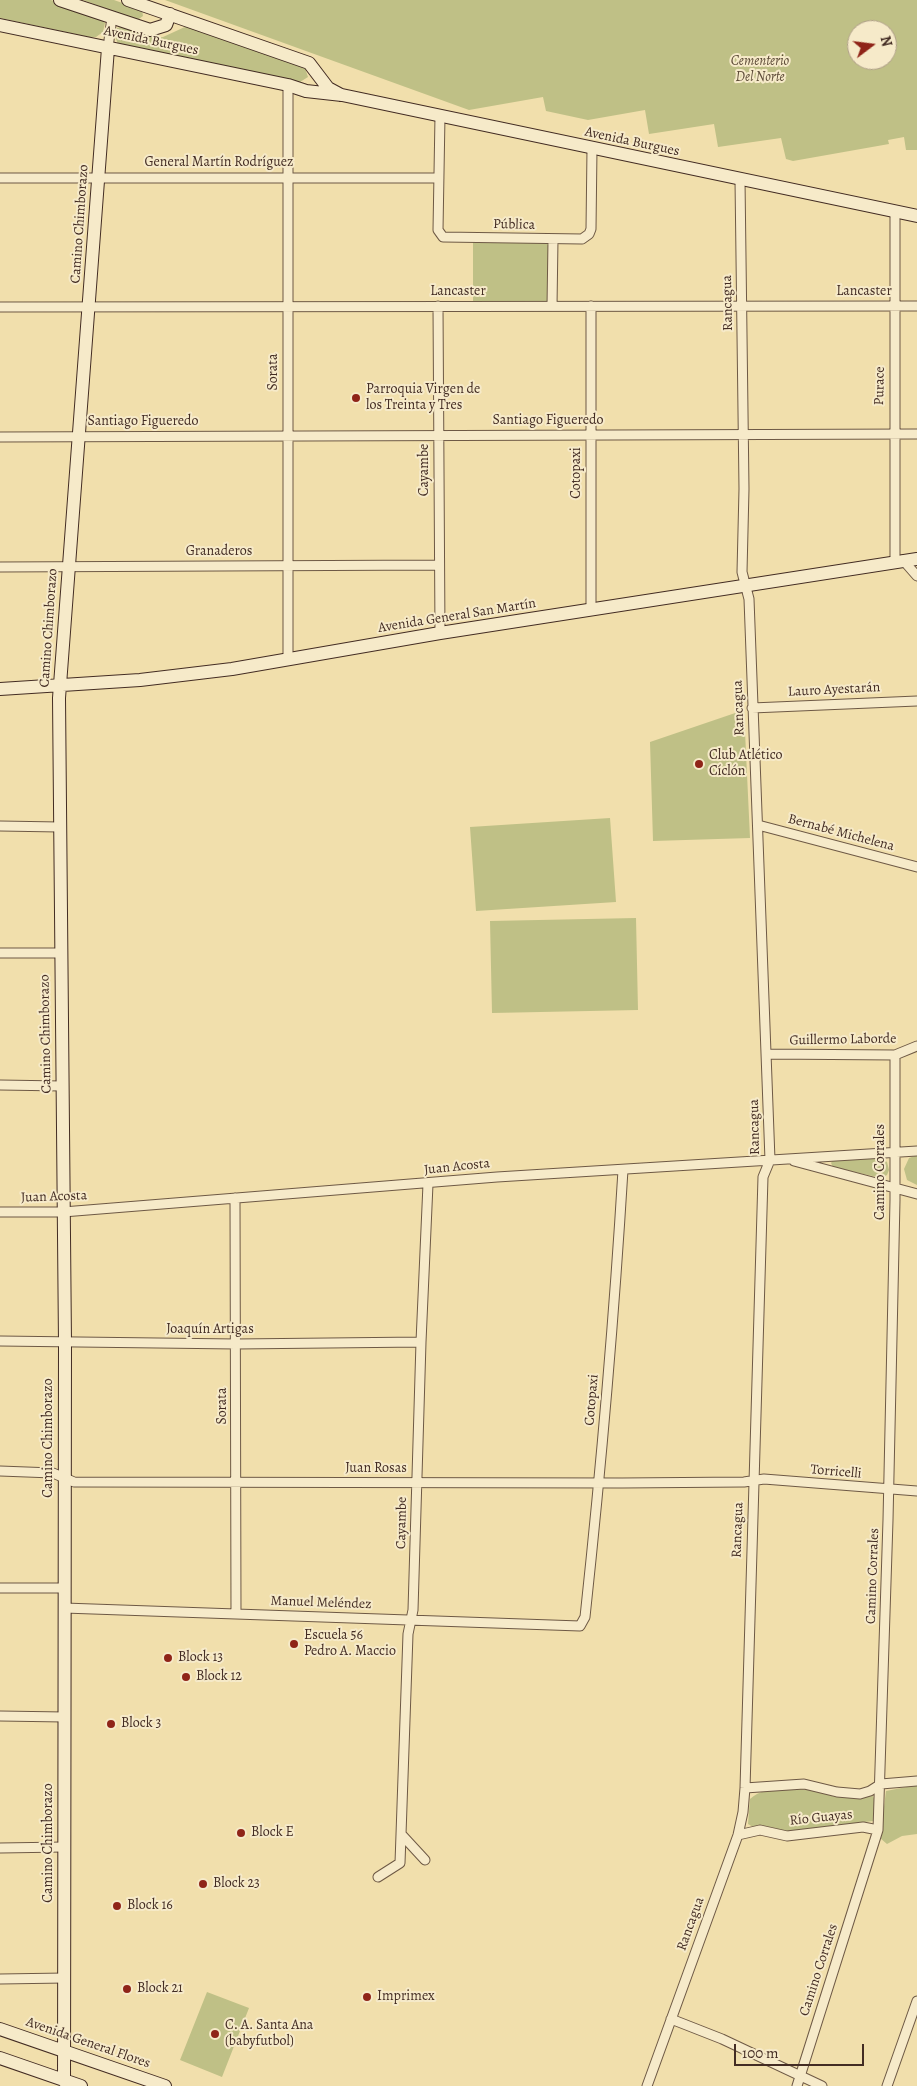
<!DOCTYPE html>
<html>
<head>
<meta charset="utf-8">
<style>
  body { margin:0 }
  #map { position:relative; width:917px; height:2086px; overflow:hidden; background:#f1dfac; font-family:Alegreya,serif }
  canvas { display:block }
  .north { position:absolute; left:847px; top:20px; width:50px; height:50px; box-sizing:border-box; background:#f6eac9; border:1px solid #ae9e87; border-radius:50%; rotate:75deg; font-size:14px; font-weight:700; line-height:20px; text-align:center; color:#432c23 }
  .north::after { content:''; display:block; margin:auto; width:18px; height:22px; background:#8f2418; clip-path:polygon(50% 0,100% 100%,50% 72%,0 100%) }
  .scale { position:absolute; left:734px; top:2044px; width:130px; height:22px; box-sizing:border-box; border:2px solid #432c23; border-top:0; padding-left:6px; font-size:15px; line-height:18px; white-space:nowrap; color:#432c23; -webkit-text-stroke:4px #f6eac9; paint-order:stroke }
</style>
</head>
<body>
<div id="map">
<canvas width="917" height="2086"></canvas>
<div class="north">N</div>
<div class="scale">100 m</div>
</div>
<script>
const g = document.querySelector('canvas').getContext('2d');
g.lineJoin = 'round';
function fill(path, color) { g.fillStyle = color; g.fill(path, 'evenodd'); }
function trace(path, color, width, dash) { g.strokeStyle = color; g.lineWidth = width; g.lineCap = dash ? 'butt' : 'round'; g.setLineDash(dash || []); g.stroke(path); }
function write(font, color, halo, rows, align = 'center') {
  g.font = font + ' Alegreya,serif'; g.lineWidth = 4; g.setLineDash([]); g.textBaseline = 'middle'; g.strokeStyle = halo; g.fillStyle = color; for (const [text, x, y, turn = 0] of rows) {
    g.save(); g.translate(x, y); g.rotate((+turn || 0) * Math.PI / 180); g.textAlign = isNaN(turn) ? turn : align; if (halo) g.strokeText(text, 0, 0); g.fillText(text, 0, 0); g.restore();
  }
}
const green = new Path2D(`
  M0 0H51L99 17 105 23 103 32 96 37H89L0 18Z
  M83 0H114L142 10 143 16 139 19H134Z
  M165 0H917V150H906L904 137 888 140 889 144 793 161 786 159 781 138 718 147 714 124 649 134 645 110 588 120 546 111 543 97 469 110ZM857 30H887V60H857Z
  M123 26 157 38 163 37 187 26 305 68 308 77 300 82 118 44 114 34 117 28Z
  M473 242 549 243V301H473Z
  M744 710 750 838 653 841 650 742Z
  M610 818 616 902 476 911 470 827Z
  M636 918 638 1010 492 1013 490 921Z
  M917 1155V1185L907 1180 904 1169 909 1158Z
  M881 1158 887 1162 889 1170 887 1175 881 1178 833 1167 831 1163 833 1160Z
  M917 1785V1834L902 1836 887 1844 880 1838 886 1791Z
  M810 1789 835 1797 873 1796 875 1801 873 1821 787 1832 770 1827H753L748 1824 750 1799C764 1785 791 1790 810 1789Z
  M207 1992 249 2008 222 2077 180 2060Z`);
const street = new Path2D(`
  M108 48 112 17
  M440 116 438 230 443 237 582 239 589 234 591 229 592 149
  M0 178H439
  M438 306 440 633
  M552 306 553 240
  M0 307 917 306
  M0 437 917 434
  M903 560 917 576
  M895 561V212
  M0 567 439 565
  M591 610V306
  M288 660V85
  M752 708 917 701
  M758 825 917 867
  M0 826 59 827
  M0 953H60
  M768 1054 895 1055 917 1046
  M0 1085 62 1086
  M794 1161 917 1194
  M235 1198 236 1614
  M0 1212H63L497 1177 917 1151
  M0 1341 236 1344 421 1342
  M0 1471 53 1473 74 1482 622 1483 744 1482 764 1479 917 1491
  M0 1588H64
  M64 1608 580 1626 585 1617C601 1468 614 1319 623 1170
  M0 1716 64 1717
  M745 1788 804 1784 837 1792 860 1794 870 1791 881 1784 917 1781
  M401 1834 425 1860
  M738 1835 760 1830 787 1836 863 1827 878 1830
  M0 1848 64 1847
  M378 1877 400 1863 408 1634 413 1610 421 1342 428 1184
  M0 1979 65 1978
  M671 2019 722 2039 822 2086
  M647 2086 738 1835 743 1812 745 1788 763 1177 770 1160 749 599 742 572 744 489 740 180
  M797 2086 878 1830 888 1520 895 1200V1055
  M887 2086 917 2001`);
const secondary = new Path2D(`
  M60 0 150 30 166 25 170 14
  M128 0 309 63 328 88 341 95
  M0 25 288 85 306 91 342 95 917 216
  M0 689 140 680 232 669 440 633 917 559
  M0 2029 165 2086
  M0 2058 81 2086
  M64 2081 65 1343 59 698 108 48`);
const markers = [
  [356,398,5,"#8f2418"],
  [699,764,5,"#8f2418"],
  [294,1644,5,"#8f2418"],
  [168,1658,5,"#8f2418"],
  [186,1677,5,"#8f2418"],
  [111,1724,5,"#8f2418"],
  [241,1833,5,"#8f2418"],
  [203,1884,5,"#8f2418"],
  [117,1906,5,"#8f2418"],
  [127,1989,5,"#8f2418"],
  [367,1997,5,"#8f2418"],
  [215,2034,5,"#8f2418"]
];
const streetNames = [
  ["Avenida Burgues",151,41,12],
  ["Avenida Burgues",632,142,12],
  ["General Martín Rodríguez",219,163],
  ["Camino Chimborazo",80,224,-86],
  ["Pública",514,225,1],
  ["Lancaster",458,292],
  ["Lancaster",864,292],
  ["Rancagua",728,303,-91],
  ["Sorata",274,372,-90],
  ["Purace",880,386,-89],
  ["Santiago Figueredo",548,421],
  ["Santiago Figueredo",143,422],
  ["Cayambe",425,470,-90],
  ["Cotopaxi",577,473,-90],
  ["Granaderos",219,552],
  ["Avenida General San Martín",457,616,-9],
  ["Camino Chimborazo",49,628,-86],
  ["Lauro Ayestarán",834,690,-3],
  ["Rancagua",739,708,-92],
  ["Bernabé Michelena",841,833,15],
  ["Camino Chimborazo",46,1034,-91],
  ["Guillermo Laborde",843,1040,-1],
  ["Rancagua",755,1127,-91],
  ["Juan Acosta",457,1167,-6],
  ["Camino Corrales",881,1172,-90],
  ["Juan Acosta",54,1197,-2],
  ["Joaquín Artigas",210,1330],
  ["Cotopaxi",592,1400,-85],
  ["Sorata",223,1406,-90],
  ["Camino Chimborazo",49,1438,-90],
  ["Juan Rosas",376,1469],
  ["Torricelli",836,1472,5],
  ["Cayambe",402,1523,-89],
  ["Rancagua",738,1530,-88],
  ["Camino Corrales",873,1576,-88],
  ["Manuel Meléndez",321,1603,2],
  ["Río Guayas",821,1818,-6],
  ["Camino Chimborazo",49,1843,-90],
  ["Rancagua",691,1924,-70],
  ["Camino Corrales",819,1970,-72],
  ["Avenida General Flores",88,2043,19]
];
const parkNames = [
  ["Cementerio",760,62],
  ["Del Norte",760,78]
];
const poiNames = [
  ["Parroquia Virgen de",366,390],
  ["los Treinta y Tres",366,406],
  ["Club Atlético",709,756],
  ["Cíclón",709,772],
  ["Escuela 56",304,1636],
  ["Pedro A. Maccio",304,1652],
  ["Block 13",178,1658],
  ["Block 12",196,1677],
  ["Block 3",121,1724],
  ["Block E",251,1833],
  ["Block 23",213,1884],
  ["Block 16",127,1906],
  ["Block 21",137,1989],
  ["Imprimex",377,1997],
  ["C. A. Santa Ana",225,2026],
  ["(babyfutbol)",225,2042]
];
fill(green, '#bfc086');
trace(street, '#6e5945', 11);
trace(secondary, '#432c23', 14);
trace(street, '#f6eac9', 9);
trace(secondary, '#f6eac9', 12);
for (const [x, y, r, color] of markers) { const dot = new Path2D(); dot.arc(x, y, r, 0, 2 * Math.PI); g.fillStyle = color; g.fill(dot); trace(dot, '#f6eac9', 2); }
write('14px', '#432c23', '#f6eac9', streetNames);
write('italic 14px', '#5c4a37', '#f6eac9', parkNames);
write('14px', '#432c23', '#f6eac9', poiNames, 'left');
</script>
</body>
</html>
